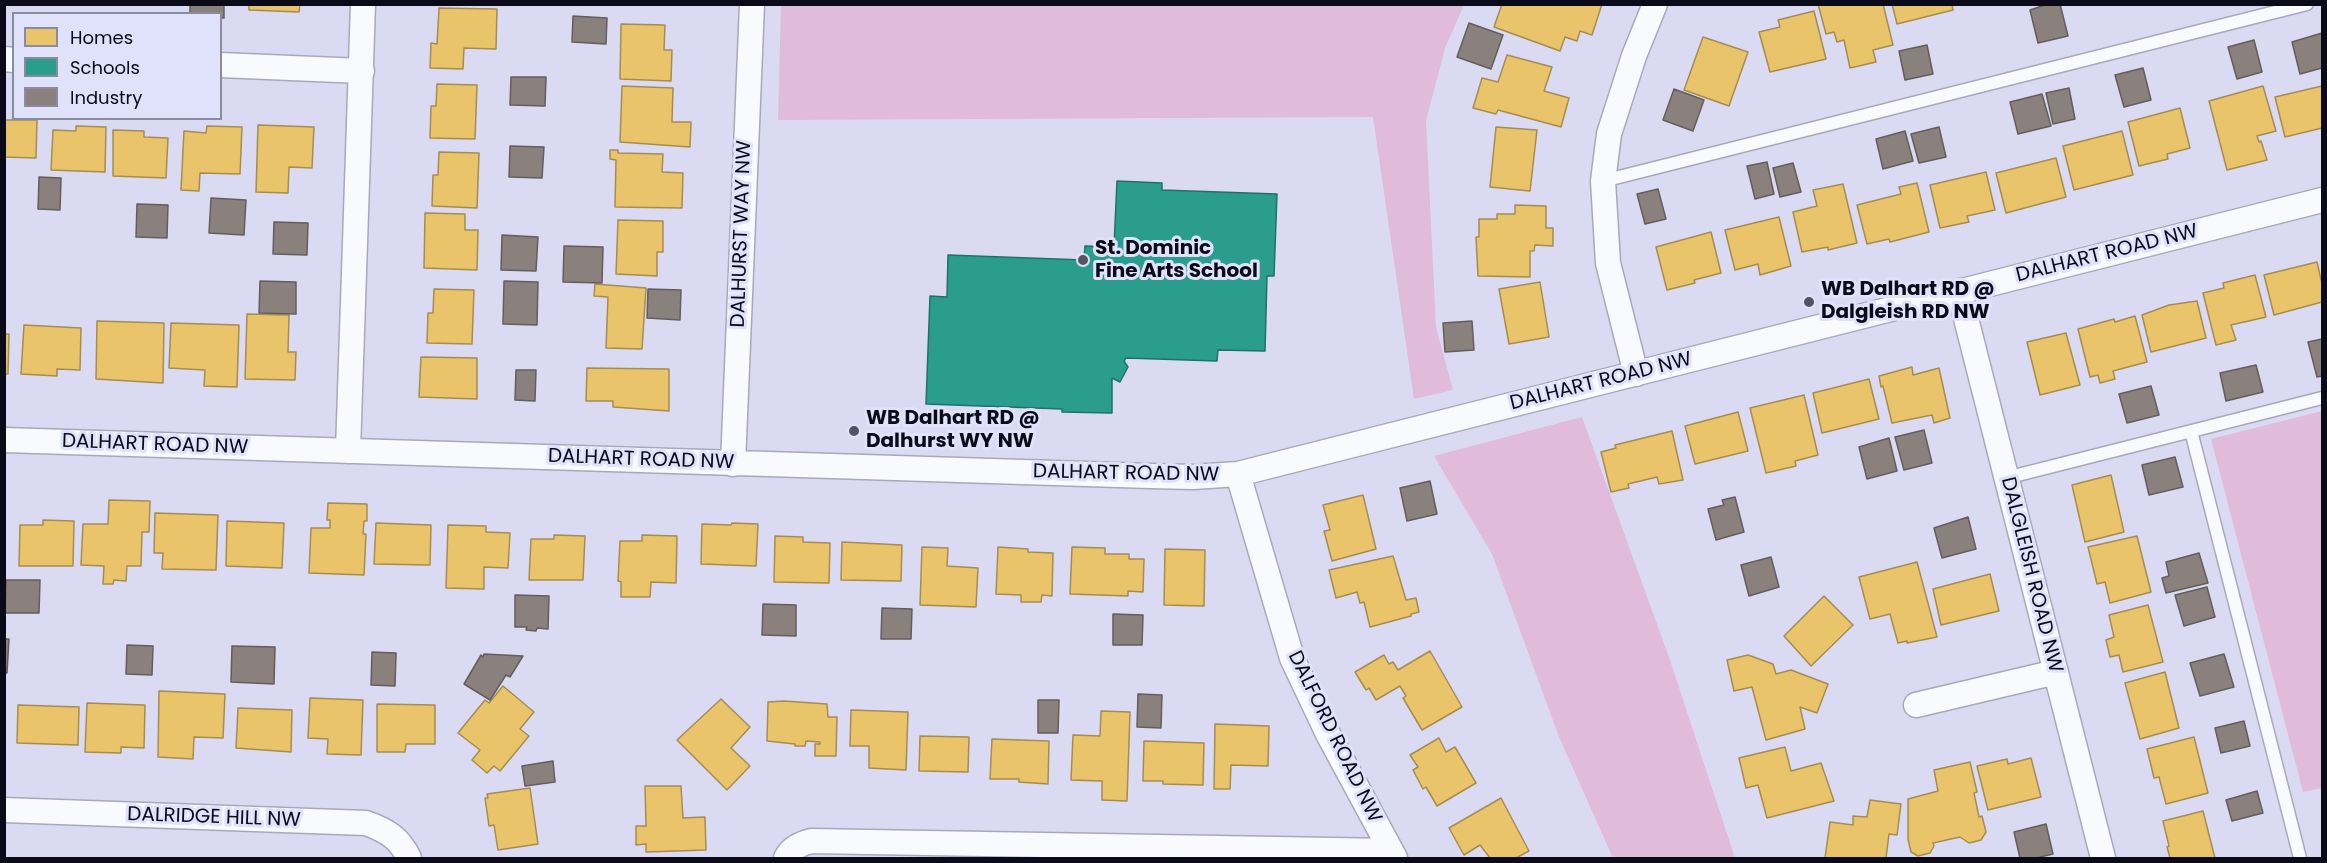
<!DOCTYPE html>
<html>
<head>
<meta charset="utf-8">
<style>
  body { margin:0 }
  #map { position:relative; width:2327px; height:863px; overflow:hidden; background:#dadbf2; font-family:Poppins,sans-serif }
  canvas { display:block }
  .frame { position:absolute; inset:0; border:6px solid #0a0a18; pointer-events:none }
  .legend { position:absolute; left:12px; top:12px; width:210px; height:108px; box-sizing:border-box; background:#e0e1fb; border:2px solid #8a8ba0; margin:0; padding:8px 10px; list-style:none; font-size:18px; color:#0a0a18 }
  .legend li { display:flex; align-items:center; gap:12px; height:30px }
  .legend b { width:30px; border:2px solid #8a8ba0 }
</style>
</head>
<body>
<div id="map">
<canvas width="2327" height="863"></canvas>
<div class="frame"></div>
<ul class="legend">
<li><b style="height:16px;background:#e9c46a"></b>Homes</li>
<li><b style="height:16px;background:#2a9d8f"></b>Schools</li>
<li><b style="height:16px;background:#8a817c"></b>Industry</li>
</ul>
</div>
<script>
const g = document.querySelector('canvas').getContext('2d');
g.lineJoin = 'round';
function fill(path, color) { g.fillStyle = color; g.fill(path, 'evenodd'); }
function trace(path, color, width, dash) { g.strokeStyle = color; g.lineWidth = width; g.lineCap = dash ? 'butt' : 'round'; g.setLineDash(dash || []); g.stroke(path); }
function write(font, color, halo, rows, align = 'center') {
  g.font = font + ' Poppins,sans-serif'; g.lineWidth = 6; g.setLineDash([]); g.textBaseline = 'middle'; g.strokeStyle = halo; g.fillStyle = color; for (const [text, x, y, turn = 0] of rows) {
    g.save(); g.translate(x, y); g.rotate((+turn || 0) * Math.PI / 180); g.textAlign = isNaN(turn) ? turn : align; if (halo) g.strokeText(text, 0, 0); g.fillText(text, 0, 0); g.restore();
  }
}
const green = new Path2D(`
  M781 5H1464L1445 48 1426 121 1436 327 1453 390 1414 399 1373 117 778 120Z
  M2322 411V788L2303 792 2211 439Z
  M1582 417 1670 660 1735 858H1613L1559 737 1492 554 1434 456Z`);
const homes = new Path2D(`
  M249 4H300L299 12 249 10Z
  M1502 4H1602L1592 35 1580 31 1577 41 1565 37 1560 51 1494 27Z
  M1818 4H1883L1893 45 1873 50 1876 62 1850 68 1844 40 1837 42 1834 32 1826 34Z
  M1892 4H1952L1953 10 1897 24Z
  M439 8 497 9 496 49 464 48 463 69 430 68 431 43 437 44Z
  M1814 11 1826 59 1770 72 1759 32 1780 27 1778 20Z
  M621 24 665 25 664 50H672L671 81 620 79Z
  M1703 37 1748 52 1729 106 1684 90Z
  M1507 55 1552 67 1544 91 1569 98 1561 127 1498 110 1496 114 1473 108 1482 78 1498 82Z
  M437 84 477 85 475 139 430 138 431 106H436Z
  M622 86 673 88 672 122H691L690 147 620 142Z
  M2263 86 2276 131 2257 136 2259 142 2261 141 2267 160 2227 170 2209 101Z
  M2322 86V128L2285 137 2275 97Z
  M2180 108 2190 148 2167 154 2168 159 2139 166 2128 122Z
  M4 120H37L36 158 4 157Z
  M258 125 314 127 312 168 289 167 288 193 256 192Z
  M76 126 106 127 105 172 51 170 53 130 76 131Z
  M207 126 242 127 240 174 200 173 199 191 181 190 184 131 206 133Z
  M1496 127 1537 130 1530 191 1490 187Z
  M113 130 144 131V137L168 138 166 178 113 176Z
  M2122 131 2133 175 2074 190 2063 146Z
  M610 150H618V153L663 154 662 172 683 173 682 208 615 207 616 160 610 159Z
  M439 152 479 153 477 208 432 206 433 175H438Z
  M2056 158 2066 197 2006 213 1996 173Z
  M1986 172 1995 210 1967 216 1969 222 1940 228 1930 185Z
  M1917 183 1929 232 1890 242 1889 239 1867 244 1857 205 1901 194 1899 187Z
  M1843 184 1857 243 1828 250V247L1802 252 1793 212 1817 206 1813 190Z
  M1515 205 1546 206V228H1553V246L1535 245 1534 251H1530V277L1478 276 1476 237H1479V219H1497V214H1515Z
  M425 213 465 214V230H478L477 270 424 268Z
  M1779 217 1791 266 1760 275 1758 264 1735 270 1725 230Z
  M618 220 663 221V252H657V276L616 274Z
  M1711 232 1721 273 1694 280 1695 283 1667 290 1656 247Z
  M2317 262 2322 284V302L2274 315 2264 275Z
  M2255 275 2266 317 2231 325 2236 340 2216 345 2203 293 2224 288 2223 283Z
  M1540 282 1549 337 1509 344 1499 289Z
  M595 284 646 288 642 349 606 348 608 297 594 296Z
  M434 289 474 290 472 344 427 343 428 313H433Z
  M2197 301 2206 338 2151 352 2142 315 2169 305Z
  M247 314 289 315 288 352H296L295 380 245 379Z
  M2135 316 2147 362 2113 371 2115 379 2100 383 2098 375 2090 377 2078 329 2114 319 2115 322Z
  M97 321 164 323 163 383 96 379Z
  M171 323 239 325 237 387 204 386 205 370 169 368Z
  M24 325 81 328 80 370 57 369V376L21 374Z
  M2066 333 2080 385 2040 395 2027 342Z
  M4 334H9L8 374H4Z
  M421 357 477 358V399L419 397Z
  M1912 367 1913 375 1939 368 1950 418 1934 423 1932 415 1892 423 1883 386 1881 387 1879 376Z
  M587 368 669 369V411L613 407V401H586Z
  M1869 379 1879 419 1822 433 1813 393Z
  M1804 395 1818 455 1795 461 1796 466 1766 473 1750 408Z
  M1738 412 1748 451 1695 464 1685 426Z
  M1672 431 1683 480 1659 484 1657 477 1628 484 1629 488 1611 492 1601 452 1616 448 1615 445Z
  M2111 475 2124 532 2085 542 2072 485Z
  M1363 495 1376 549 1332 561 1324 531 1330 530 1323 505Z
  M109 500 150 501 149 532H142L141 566H127L126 581 114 580 113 584H103L104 566 81 565 83 524H108Z
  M328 503 367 504V521H364L363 534H366L364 575 309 573 311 528H330V520H327Z
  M155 513 218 515 216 570 162 569 163 553H154Z
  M43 520 74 521 73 566H19L20 525H43Z
  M227 521 284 523 282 568 226 566Z
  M376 523 431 525 430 565 374 564Z
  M732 523 758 524 756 566 701 564 702 524 731 525Z
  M448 525 486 526V532L510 533 508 568 484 567V589L446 588Z
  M554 535 585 536 583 580H529L531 539H554Z
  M642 535 677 536 676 583 651 582 650 597H621V582L618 581 620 541H642Z
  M775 536 803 537V542L830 543 829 583 774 582Z
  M2137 536 2151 592 2110 603 2105 582 2097 584 2088 547Z
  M842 542 902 545 901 581 841 580Z
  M922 547 948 548 947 566 978 568 976 607 920 605Z
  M998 547 1028 549V552L1053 553 1052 596 1042 595 1041 602H1021V595L996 594Z
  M1072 547 1105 548V554H1129V559H1144L1143 592 1128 591V596L1070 594Z
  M1165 549 1205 550 1204 606 1164 605Z
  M1393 556 1406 600 1416 598 1419 612 1411 614V616L1370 627 1364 602 1360 603 1357 592 1336 598 1329 570Z
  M1917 562 1937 637 1907 643V641L1898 643 1890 614 1870 619 1859 577Z
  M1990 574 1999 611 1941 625 1933 589Z
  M1824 596 1853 625 1811 666 1784 636Z
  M2148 605 2163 662 2123 672 2119 655 2110 657 2106 640 2114 637 2109 615Z
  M1430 651 1462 707 1422 730 1403 698 1406 696 1400 686 1376 700 1369 688 1366 690 1355 672 1384 655 1389 664 1393 662 1398 670Z
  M1748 655 1773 664 1776 674 1791 670 1828 684 1817 713 1800 707 1805 729 1766 740 1752 687 1734 691 1727 660Z
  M2165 672 2179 728 2140 739 2125 683Z
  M503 686 534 712 520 729 529 736 500 771 494 766 487 773 472 760 480 750 458 733 485 700 489 703Z
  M159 691 225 694 223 738 194 737 193 759 158 757Z
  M310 698 363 700 361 755 327 754 328 739 308 738Z
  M721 699 750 727 731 748 750 766 727 790 677 740Z
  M784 701 827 704 828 717H837L836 756H815V744H820V742L806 741 805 746H795V744L767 741 768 702Z
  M87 703 145 705 144 748 121 747V753L85 752Z
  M377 704 435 705V744H406L405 752H377Z
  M18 705 79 707 78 745 17 743Z
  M238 708 292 710 291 752 236 748Z
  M851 710 908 712 906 770 869 768V746H850Z
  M1101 711 1130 712 1127 801 1102 800V781L1071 780 1073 735 1100 736Z
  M1215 724 1269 726 1268 766 1231 765 1230 789H1214Z
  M920 736 969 737 968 772 919 771Z
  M2194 737 2208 793 2166 804 2159 777 2154 778 2147 749Z
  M1439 738 1446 752 1455 747 1476 783 1437 806 1426 787 1423 789 1413 770 1418 767 1410 755Z
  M992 739 1049 741 1048 784 1019 782V779H990Z
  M1144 741 1204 743 1203 785 1163 784V781H1143Z
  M1785 747 1791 771 1821 763 1834 801 1767 818 1758 785 1746 788 1739 758Z
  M2031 758 2041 797 1988 810 1977 766 2007 759 2008 764Z
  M1970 762 1977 792 1974 793 1979 817 1982 816 1986 832 1981 840 1969 843 1960 837 1933 843 1934 846 1930 853 1918 856 1911 852 1908 839V799L1938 791 1934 770Z
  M645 786H681L683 818 705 817 706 850 646 852V844L636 845V826H646Z
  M530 788 538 844 498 850 494 825 489 826 485 798H488L487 794Z
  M1501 798 1529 851 1516 858H1490L1480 845 1464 855 1449 828Z
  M1870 800 1901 804 1897 835 1889 834 1886 858H1825L1830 822 1853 825V816L1867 817Z
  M2203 811 2215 858H2170L2167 847 2169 846 2163 821Z`);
const schools = new Path2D(`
  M1117 181 1162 183V190L1277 194 1274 276H1267L1265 351 1218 350 1217 361 1126 358 1124 361 1128 367 1120 382 1112 378V413L1062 412V409L926 404 930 296 947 297 948 255 1084 260 1085 246 1114 247Z`);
const industry = new Path2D(`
  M190 4H224V18H220V14H190Z
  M2048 4H2060L2068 36 2038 43 2030 10Z
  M573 16 607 18 606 44 572 42Z
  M1469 23 1503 35 1491 69 1457 57Z
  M2322 33V68L2300 74 2292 42Z
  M2254 40 2262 72 2237 79 2228 47Z
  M1927 45 1933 74 1905 80 1899 51Z
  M2143 68 2151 100 2124 107 2115 75Z
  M511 77H546L545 106 510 105Z
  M2069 88 2075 119 2053 124 2046 93Z
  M1674 89 1704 100 1693 131 1663 120Z
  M2042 94 2051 126 2018 134 2010 102Z
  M1939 127 1946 157 1919 163 1911 134Z
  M1905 131 1913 161 1883 169 1876 139Z
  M510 146 544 147 542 178 509 177Z
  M1767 162 1774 194 1755 199 1747 166Z
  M1793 163 1801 192 1780 197 1773 168Z
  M39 177 61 178 60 210 38 209Z
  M1658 189 1666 219 1645 224 1637 194Z
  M211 198 246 200 244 235 209 233Z
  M137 204 168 205 167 238 136 237Z
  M274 222 308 223 307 255 273 254Z
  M502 235 538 237 536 271 501 270Z
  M564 246 603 247 602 283 563 282Z
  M260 281 296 282V314L259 313Z
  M504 281 538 282 537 325 503 324Z
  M648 289 681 290 680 320 647 318Z
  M1472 321 1474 350 1445 352 1443 323Z
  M2322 339V376L2317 377 2308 342Z
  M2256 365 2263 392 2226 401 2220 373Z
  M516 370H536L535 401 515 400Z
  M2151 386 2159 415 2127 423 2119 394Z
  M1924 430 1932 463 1904 470 1895 437Z
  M1889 438 1897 471 1867 479 1859 447Z
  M2175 457 2183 487 2149 495 2142 465Z
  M1430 481 1437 514 1407 521 1400 488Z
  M1735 497 1744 532 1716 540 1708 509 1724 505 1722 500Z
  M1968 517 1976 549 1942 558 1934 528Z
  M2199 553 2208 583 2166 593 2162 578 2169 576 2166 562Z
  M1771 557 1779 587 1749 596 1741 565Z
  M6 580H40L39 613H5Z
  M2207 587 2215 617 2184 626 2175 595Z
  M515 595 549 596 548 629 537 628 536 631 526 630 527 627H515Z
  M763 604 796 605V636L762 635Z
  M882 608 912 609 911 639H881Z
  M1113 614 1143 615 1142 645H1113Z
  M4 639H9L7 673H4Z
  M127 645 153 646 152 675 126 674Z
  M232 646 275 647 274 684 231 682Z
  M372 652 396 653 395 686 371 685Z
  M484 654 523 656 510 677 506 675 490 700 464 684 481 655 483 657Z
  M2224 654 2234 687 2200 696 2190 663Z
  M1138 694 1162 695 1161 728 1137 727Z
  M1038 700H1059L1058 733H1038Z
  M2244 721 2250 746 2221 753 2215 728Z
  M553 761 555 782 525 786 522 766Z
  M2257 791 2263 813 2232 821 2226 800Z
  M2046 824 2053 854 2036 858H2020L2014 832Z`);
const lane = new Path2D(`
  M1603 181 2307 4
  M2191 431 2300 858
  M2006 478 2322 398`);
const street = new Path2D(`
  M4 59 14 60
  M220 65 362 71
  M1959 291 2103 858
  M1636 374 1608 263 1603 181 1609 134 1634 56 1655 4
  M4 440 1150 476 1193 477 1238 474 2322 200
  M348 451 363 4
  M733 464 752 4
  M1238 474 1292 658 1328 734 1395 858
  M1916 705 2056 672
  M4 810 366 823C388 831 399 838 409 858
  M786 858C791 848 800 844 811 841L1391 851`);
const markers = [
  [1083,260,6,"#535364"],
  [1809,302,6,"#535364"],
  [854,431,6,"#535364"]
];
const streetNames = [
  ["DALHURST WAY NW",742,234,-88],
  ["DALHART ROAD NW",2107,254,-14],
  ["DALHART ROAD NW",1601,382,-14],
  ["DALHART ROAD NW",155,445,2],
  ["DALHART ROAD NW",641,460,2],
  ["DALHART ROAD NW",1126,474,1],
  ["DALGLEISH ROAD NW",2031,575,76],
  ["DALFORD ROAD NW",1334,737,64],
  ["DALRIDGE HILL NW",214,818,2]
];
const poiNames = [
  ["St. Dominic",1095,249],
  ["Fine Arts School",1095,272],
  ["WB Dalhart RD @",1821,290],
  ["Dalgleish RD NW",1821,313],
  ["WB Dalhart RD @",866,419],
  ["Dalhurst WY NW",866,442]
];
fill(green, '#e0bbdc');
fill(homes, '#e9c46a');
trace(homes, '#a68c51', 1.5);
fill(schools, '#2a9d8f');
trace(schools, '#20716b', 1.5);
fill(industry, '#8a817c');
trace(industry, '#645d5e', 1.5);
trace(lane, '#a8a8ba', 15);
trace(street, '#a8a8ba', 27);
trace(lane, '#f9fafd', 12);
trace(street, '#f9fafd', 24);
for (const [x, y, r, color] of markers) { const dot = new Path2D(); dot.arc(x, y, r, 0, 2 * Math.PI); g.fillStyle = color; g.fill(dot); trace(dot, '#e0e1fb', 2); }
write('20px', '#0a0a18', '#e0e1fb', streetNames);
write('bold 20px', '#0a0a18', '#e0e1fb', poiNames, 'left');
</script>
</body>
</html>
